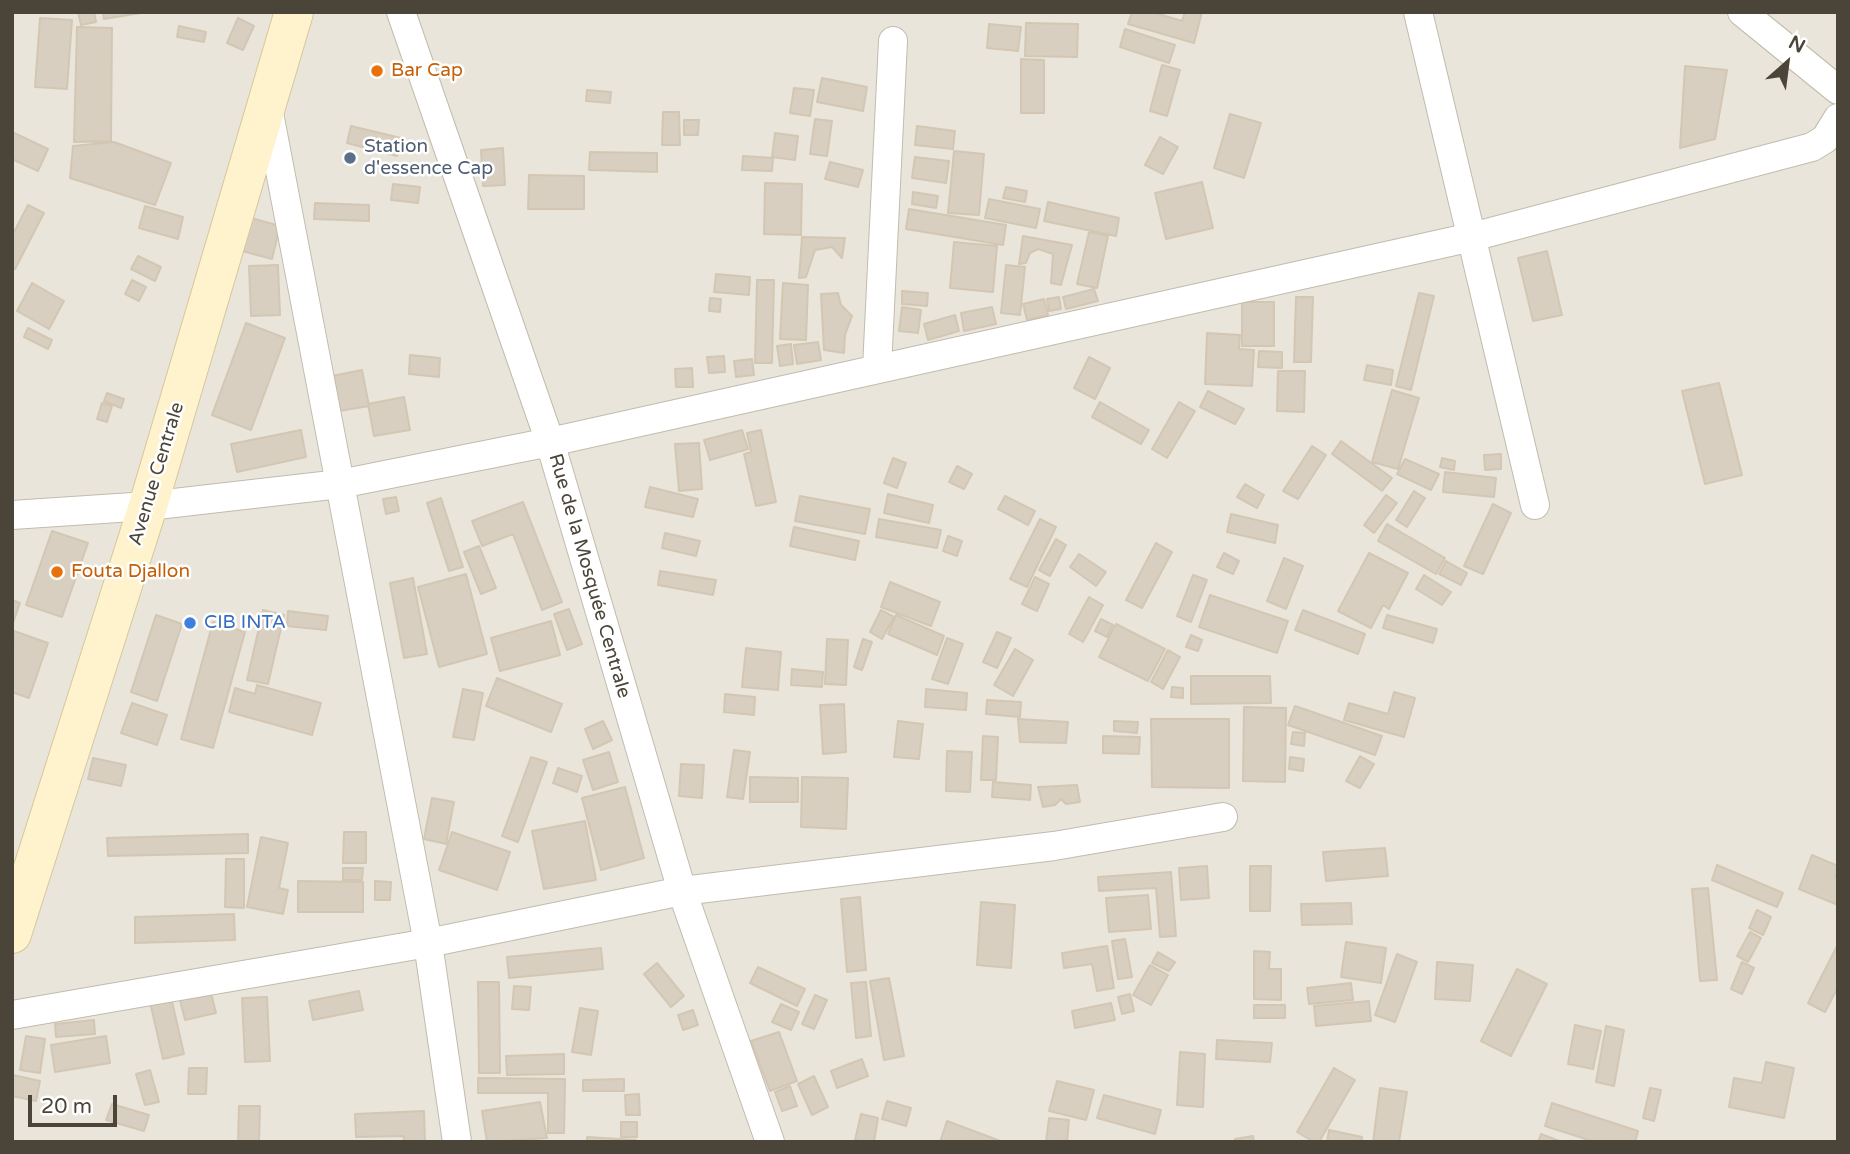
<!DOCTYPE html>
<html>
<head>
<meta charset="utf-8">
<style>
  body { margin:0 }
  #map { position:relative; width:1850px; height:1154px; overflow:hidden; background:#f6f3ec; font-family:"Varela Round",sans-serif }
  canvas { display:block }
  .frame { position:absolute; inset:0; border:14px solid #4b4439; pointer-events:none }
  .north { position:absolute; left:1752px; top:28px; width:70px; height:70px; -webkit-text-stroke:5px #fff; paint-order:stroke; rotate:28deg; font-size:19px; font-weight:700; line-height:28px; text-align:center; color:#4b4439 }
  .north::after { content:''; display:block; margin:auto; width:24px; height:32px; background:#4b4439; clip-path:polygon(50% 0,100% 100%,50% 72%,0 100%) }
  .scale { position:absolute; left:28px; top:1095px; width:89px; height:32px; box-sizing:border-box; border:4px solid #4b4439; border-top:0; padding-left:9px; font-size:21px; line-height:24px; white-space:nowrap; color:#4b4439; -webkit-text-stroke:5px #fff; paint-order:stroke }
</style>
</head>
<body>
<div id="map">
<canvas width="1850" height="1154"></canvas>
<div class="frame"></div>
<div class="north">N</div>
<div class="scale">20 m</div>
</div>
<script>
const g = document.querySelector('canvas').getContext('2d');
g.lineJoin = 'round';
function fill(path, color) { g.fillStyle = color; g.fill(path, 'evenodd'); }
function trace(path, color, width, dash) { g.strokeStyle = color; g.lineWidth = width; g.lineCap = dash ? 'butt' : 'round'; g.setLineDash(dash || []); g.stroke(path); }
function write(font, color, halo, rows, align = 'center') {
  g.font = font + ' "Varela Round",sans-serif'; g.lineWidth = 5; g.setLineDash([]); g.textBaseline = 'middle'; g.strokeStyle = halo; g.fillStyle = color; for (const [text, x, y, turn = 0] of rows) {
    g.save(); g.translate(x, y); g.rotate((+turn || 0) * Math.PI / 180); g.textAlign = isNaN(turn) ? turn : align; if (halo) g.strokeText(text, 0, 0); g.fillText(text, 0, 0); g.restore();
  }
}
const residential = new Path2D(`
  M12 12H1838V1142H12Z`);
const building = new Path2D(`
  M78 12H94L96 22 81 25Z
  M103 12H147L104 19Z
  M1132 12H1152L1182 21 1185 12H1202L1194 43 1128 24Z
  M40 18 72 20 67 89 35 87Z
  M238 18 254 26 243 50 227 43Z
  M1026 23 1078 24 1077 57 1025 56Z
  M989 24 1021 27 1018 51 987 48Z
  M179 26 206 32 204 42 177 37Z
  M77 27 112 28 111 141 74 142Z
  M1125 29 1175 45 1169 63 1120 47Z
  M1021 59 1044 60V113H1021Z
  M1162 65 1180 70 1167 116 1150 111Z
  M1685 66 1727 70 1715 139 1680 148Z
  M822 78 867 87 863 111 817 102Z
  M794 88 814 90 810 116 790 113Z
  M587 90 611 92 610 103 586 101Z
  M663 112H679L680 145H662Z
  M1230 114 1261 123 1244 178 1214 168Z
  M815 119 832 121 827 156 810 154Z
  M684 120H699L698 135H684Z
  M351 126 401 138 397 156 347 143Z
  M917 126 955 131 953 149 915 145Z
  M12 132 48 149 38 171 12 159Z
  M775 133 798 136 795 160 772 157Z
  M1160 137 1178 147 1163 174 1145 165Z
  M114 142 171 163 155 205 70 178 73 146Z
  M503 148 505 185 483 186 481 150Z
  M954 151 984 154 979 215 948 213Z
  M590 152 657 153V172L589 170Z
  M743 156 773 158 772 171 742 170Z
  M915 157 949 161 946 183 912 178Z
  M830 162 863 170 858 187 825 179Z
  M529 175 584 176V209H528Z
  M1202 182 1213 228 1166 239 1155 193Z
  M765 183 802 184 801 235 764 234Z
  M393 184 420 187 418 203 391 200Z
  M1006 187 1027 191 1025 202 1003 198Z
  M913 192 938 196 936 208 912 204Z
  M989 199 1040 209 1036 228 985 218Z
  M1048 202 1119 218 1116 236 1044 221Z
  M315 203 369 205V221L314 219Z
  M28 205 44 213 15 269 12 268V236Z
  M145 206 183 217 178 239 139 228Z
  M909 209 1006 225 1003 245 906 229Z
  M251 218 280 226 272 259 242 251Z
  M1089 232 1108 236 1097 288 1077 284Z
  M1023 236 1072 245 1061 285 1051 283 1053 254 1038 249 1030 253 1026 263 1019 264Z
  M802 237 845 238 842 258 832 247 815 250 806 277 799 278Z
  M954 242 997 246 993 292 950 288Z
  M1547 251 1562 315 1533 321 1518 258Z
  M138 256 161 267 155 281 131 269Z
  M278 265 280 315 251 316 249 266Z
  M1006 265 1025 267 1020 315 1001 313Z
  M716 274 750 277 749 295 714 292Z
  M132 280 146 287 139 301 125 294Z
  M757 280H774L772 363H755Z
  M32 283 64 301 49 329 17 311Z
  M783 283 808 285 806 340 780 339Z
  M1094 289 1098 301 1066 309 1063 297Z
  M902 291 928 293 927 306 902 304Z
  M838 293 841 305 852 316 845 335 844 353 824 350 821 294Z
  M1419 293 1434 296 1411 390 1396 386Z
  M1059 297 1061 309 1049 311 1047 299Z
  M1296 297H1313L1311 362H1294Z
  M710 298 721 299 720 312 709 311Z
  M1044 299 1048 315 1027 320 1023 304Z
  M1242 302H1274V346H1242Z
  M902 307 921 310 918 333 899 331Z
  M992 307 996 324 964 331 961 313Z
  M955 315 959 331 928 340 924 324Z
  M246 323 285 338 251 430 212 415Z
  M28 328 52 340 48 349 24 337Z
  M1207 333 1240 335 1239 349 1254 350 1252 386 1205 384Z
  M818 342 821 360 797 364 794 345Z
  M791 344 793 364 780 366 777 346Z
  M1259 351 1282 352V368L1258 367Z
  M410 355 440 358 439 377 409 374Z
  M724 356 725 372 709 373 707 357Z
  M1089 357 1110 368 1095 399 1074 388Z
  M752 359 754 375 736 377 734 361Z
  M1367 365 1393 370 1391 385 1364 380Z
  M692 368 693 387H676L675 369Z
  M362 370 369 406 333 412 327 377Z
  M1278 371H1305L1304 412 1277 411Z
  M1719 383 1742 475 1705 484 1682 391Z
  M1392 390 1419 398 1398 469 1372 462Z
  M1208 391 1244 409 1235 424 1200 407Z
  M107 393 124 399 121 408 104 401Z
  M404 397 410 430 374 436 368 404Z
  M1100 402 1149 430 1141 444 1092 417Z
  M1179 402 1195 411 1167 458 1152 449Z
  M102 403 112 406 107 422 97 419Z
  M301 430 306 457 237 472 231 444Z
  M742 430 748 449 710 460 704 440Z
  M761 430 776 502 756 506 744 454 751 452 747 433Z
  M1341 441 1392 478 1382 491 1332 454Z
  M699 443 702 489 679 491 675 444Z
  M1312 446 1326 455 1298 499 1283 491Z
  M1501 454V469L1485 470 1484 455Z
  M893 458 906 463 897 488 884 483Z
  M1442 458 1455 461 1454 470 1440 467Z
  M1405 459 1439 474 1431 490 1397 474Z
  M957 466 972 474 964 489 949 482Z
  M1445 472 1496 478 1494 497 1443 492Z
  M1245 484 1264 495 1257 508 1237 497Z
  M650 487 698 499 693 517 645 507Z
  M1414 491 1425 498 1407 527 1396 520Z
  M888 494 933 505 929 523 884 513Z
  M1386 495 1397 503 1374 533 1364 525Z
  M800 496 870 509 865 534 795 521Z
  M1005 496 1035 511 1028 525 998 509Z
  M396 497 399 511 386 514 383 499Z
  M441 498 463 567 449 571 427 503Z
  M523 502 562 602 542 610 513 534 482 546 472 521Z
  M1493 504 1511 513 1483 574 1464 566Z
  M1231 514 1278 525 1275 543 1227 532Z
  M879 519 941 530 937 548 876 537Z
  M1040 519 1056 527 1027 587 1010 579Z
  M1387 524 1445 558 1436 574 1378 541Z
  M794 527 859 541 855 560 790 546Z
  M52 531 88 543 62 617 26 605Z
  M665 533 700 541 696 556 662 548Z
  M948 536 962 541 957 556 943 551Z
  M1056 539 1066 545 1050 576 1039 570Z
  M1156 543 1172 552 1142 608 1126 600Z
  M479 546 496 588 481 594 464 552Z
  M1224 553 1239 561 1233 574 1217 567Z
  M1369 553 1408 573 1389 609 1383 605 1371 628 1338 611Z
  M1079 554 1106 572 1096 586 1070 567Z
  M1284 558 1303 566 1286 609 1267 601Z
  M1446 561 1467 573 1461 585 1439 574Z
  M660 571 716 580 713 595 658 585Z
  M466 574 487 654 439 667 418 587Z
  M1193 575 1207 580 1191 622 1177 616Z
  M1424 575 1451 592 1442 605 1416 589Z
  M1035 577 1049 584 1037 611 1022 604Z
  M413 578 427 654 404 658 390 583Z
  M890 582 940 602 931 626 881 607Z
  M1210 595 1288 621 1277 653 1199 627Z
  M1089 597 1103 605 1083 642 1069 634Z
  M12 600 20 603 12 626Z
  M569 609 582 644 567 650 554 614Z
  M263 610 284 615 268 684 247 680Z
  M881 610 894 617 882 639 870 632Z
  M1303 610 1365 634 1358 654 1295 630Z
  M288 611 328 616 326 630 287 626Z
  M156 615 182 624 157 701 131 692Z
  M896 615 944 636 937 655 888 634Z
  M1387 615 1437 629 1433 643 1383 628Z
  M1101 619 1113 625 1107 637 1095 631Z
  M551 621 560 655 500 671 491 638Z
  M213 622 245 632 213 748 181 739Z
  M1116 624 1165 649 1148 681 1099 657Z
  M14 631 48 643 29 698 12 692Z
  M997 632 1011 638 997 668 983 662Z
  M1191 635 1202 640 1198 651 1186 647Z
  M947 638 963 644 948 684 932 679Z
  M827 639 848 640 846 685 825 684Z
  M863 639 872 642 862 670 854 667Z
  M746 648 781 652 778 690 742 687Z
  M1015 649 1033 660 1013 696 994 685Z
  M1168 650 1180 657 1163 689 1151 682Z
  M792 669 823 672 822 687 791 685Z
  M1191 676H1270L1271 703 1191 704Z
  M497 678 562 704 551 732 486 706Z
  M257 685 321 703 312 735 229 712 235 688 255 694Z
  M1172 687 1183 688V698L1171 697Z
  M463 689 483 693 474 740 453 737Z
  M926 689 967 693 966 710 925 707Z
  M1394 692 1415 698 1404 737 1344 720 1349 703 1388 714Z
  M725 694 755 697 754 715 724 712Z
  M987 700 1021 702 1020 717 986 714Z
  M132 703 167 715 157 745 121 733Z
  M844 704 846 752 823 754 820 705Z
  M1295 706 1382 736 1375 755 1288 725Z
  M1244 707 1286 708 1285 782 1243 781Z
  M1018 719 1068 722 1066 743 1020 742Z
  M1151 719H1229V788L1152 787Z
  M603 721 612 740 593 749 585 729Z
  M898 721 923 724 919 759 894 757Z
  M1114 721 1138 722 1137 733 1114 731Z
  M1293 732 1305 733 1304 746 1291 744Z
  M983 736 998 737 996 780H981Z
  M1103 736 1140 737 1139 754 1103 753Z
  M734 750 750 752 743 799 727 797Z
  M947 751 972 752 970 792 946 791Z
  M609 752 618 782 593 790 583 760Z
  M1360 756 1374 764 1360 788 1346 781Z
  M531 757 547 762 518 842 502 836Z
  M1290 757 1304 759 1303 771 1289 769Z
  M93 758 126 765 121 786 88 779Z
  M681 764 704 765 702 798 679 796Z
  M558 768 582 776 577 792 553 783Z
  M750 777 798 778V802H750Z
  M802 777 848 778 846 829 801 827Z
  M993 782 1031 785 1030 800 992 797Z
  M1077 785 1080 802 1066 804 1061 799 1055 805 1043 807 1038 787Z
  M625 787 644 858 601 870 582 798Z
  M432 798 454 802 446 844 424 839Z
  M585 821 596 880 544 889 532 831Z
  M344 832H366V863H343Z
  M452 832 510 852 497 890 439 870Z
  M248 834V853L108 856 107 838Z
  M261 837 288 843 279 888 288 890 283 914 247 907Z
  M1385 848 1388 876 1326 881 1323 852Z
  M1812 855 1838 866 1835 877 1838 878V905L1799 889Z
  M226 859H244V908L225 907Z
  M1717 865 1783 893 1777 907 1712 880Z
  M1207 866 1209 898 1181 900 1179 868Z
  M1250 866H1271L1270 911H1250Z
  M343 868H363L362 880H343Z
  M1171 872 1176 936 1160 937 1156 888 1099 891 1098 877Z
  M298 881 363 882V912H298Z
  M375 881 391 882 390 900H375Z
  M1708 888 1717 980 1700 981 1692 889Z
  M1148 895 1151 929 1109 932 1106 898Z
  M860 897 866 970 847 972 841 899Z
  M981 902 1015 905 1011 968 977 965Z
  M1351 903 1352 924 1302 925 1301 904Z
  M1757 910 1771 917 1763 935 1749 928Z
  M234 914 235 940 135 943V917Z
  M1750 932 1761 938 1748 962 1737 956Z
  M1125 939 1132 977 1118 979 1112 941Z
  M1346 942 1386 948 1381 983 1341 977Z
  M1838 944V987L1825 1012 1808 1003Z
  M1107 946 1114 988 1097 991 1092 964 1064 968 1062 953Z
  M601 948 603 969 509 978 507 957Z
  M1254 951 1270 952 1269 969H1281V1000L1254 999Z
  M1158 952 1175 962 1169 971 1152 963Z
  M1397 954 1417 962 1395 1022 1375 1015Z
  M1437 962 1473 965 1470 1001 1435 999Z
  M1742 962 1754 968 1742 994 1731 989Z
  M657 963 684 996 671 1007 644 974Z
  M1150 965 1168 975 1151 1005 1133 995Z
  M758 967 805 989 797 1006 750 983Z
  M1517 969 1547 984 1511 1056 1481 1041Z
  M889 978 904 1056 884 1060 870 981Z
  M478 982H499L500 1073H479Z
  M866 982 871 1036 856 1038 851 983Z
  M1351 983 1353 1000 1309 1004 1307 988Z
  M514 986 531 987 529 1010 512 1009Z
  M210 989 216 1013 185 1020 179 996Z
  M359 991 363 1010 313 1020 309 1001Z
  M1130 994 1134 1011 1122 1014 1118 997Z
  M815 995 827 1000 814 1029 802 1024Z
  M171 997 184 1054 163 1059 150 1002Z
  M267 997 270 1061 245 1062 242 998Z
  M1369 1001 1371 1021 1316 1026 1314 1006Z
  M1111 1003 1115 1020 1075 1028 1072 1011Z
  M781 1004 799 1012 791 1030 772 1022Z
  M1254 1005H1285V1018H1254Z
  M580 1008 598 1011 591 1055 572 1052Z
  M693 1010 698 1025 683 1030 678 1015Z
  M94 1020 95 1034 56 1037 55 1024Z
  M1575 1025 1601 1031 1593 1069 1568 1064Z
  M1606 1026 1624 1030 1614 1086 1596 1082Z
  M779 1032 797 1081 770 1091 751 1041Z
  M26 1036 45 1039 40 1073 20 1070Z
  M106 1036 110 1063 55 1072 51 1045Z
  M1217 1040 1272 1043 1270 1062 1216 1059Z
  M1180 1052 1205 1054 1203 1107 1177 1105Z
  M564 1054V1074L507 1075 506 1056Z
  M862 1059 868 1076 837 1088 831 1071Z
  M1766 1062 1794 1068 1784 1118 1729 1107 1734 1078 1762 1083Z
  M189 1068H207L206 1094H188Z
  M1334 1068 1355 1080 1319 1142H1314L1297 1132Z
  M150 1070 159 1102 145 1105 136 1074Z
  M13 1075 40 1081 36 1101 12 1096Z
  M814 1076 828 1107 812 1115 798 1084Z
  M478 1078 565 1079 564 1133H548V1093H478Z
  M624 1079V1091H583V1080Z
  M1057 1081 1094 1090 1086 1120 1049 1111Z
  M790 1086 797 1106 782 1111 775 1092Z
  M1380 1088 1407 1092 1399 1142H1373Z
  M1650 1088 1661 1090 1654 1121 1643 1118Z
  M639 1094 640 1115H626L625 1095Z
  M1104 1095 1161 1110 1155 1134 1097 1118Z
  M887 1101 911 1108 906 1126 882 1119Z
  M540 1102 547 1138 487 1142 482 1111Z
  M1552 1103 1638 1131 1635 1142H1595L1545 1126Z
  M112 1104 149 1115 144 1131 106 1120Z
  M239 1106H260L259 1142H238Z
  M424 1111 425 1142H404V1136L356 1137 355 1114Z
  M861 1114 878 1118 874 1142 855 1140Z
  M1049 1118 1069 1120 1067 1142H1046Z
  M947 1121 1003 1142H940Z
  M621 1122H637V1137H621Z
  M1329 1130 1362 1137V1142H1327Z
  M1541 1134 1562 1142H1538Z
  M1253 1136 1254 1142H1235V1139Z
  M587 1137 636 1140V1142H587Z`);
const minor = new Path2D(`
  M401 12 550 442 682 891 770 1142
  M1418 12 1535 505
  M1742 12 1838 90
  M268 108 428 943 457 1142
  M877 368 893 41
  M12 515 148 506 340 484 550 442 1472 237 1812 147 1825 139 1838 118
  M12 1015 428 943 682 891 1054 846 1223 817`);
const secondary = new Path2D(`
  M12 934 148 506 294 12`);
const markers = [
  [377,71,7,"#e8710a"],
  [350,158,7,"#5c6f8a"],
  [57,572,7,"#e8710a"],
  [190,623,7,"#3f7fe0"]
];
const foodNames = [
  ["Bar Cap",391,71],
  ["Fouta Djallon",71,572]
];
const serviceNames = [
  ["Station",364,147],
  ["d'essence Cap",364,169]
];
const streetNames = [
  ["Avenue Centrale",157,474,-73],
  ["Rue de la Mosquée Centrale",589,576,74]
];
const shopNames = [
  ["CIB INTA",204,623]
];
fill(residential, '#eae5da');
fill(building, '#d8cfc1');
trace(building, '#d3c7b4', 2);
trace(minor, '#c2bbae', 30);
trace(secondary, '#d6c79b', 40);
trace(minor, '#fff', 28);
trace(secondary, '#fff3cd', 38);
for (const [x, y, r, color] of markers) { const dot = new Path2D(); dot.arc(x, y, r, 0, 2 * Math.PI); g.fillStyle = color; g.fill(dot); trace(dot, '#fff', 2.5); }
write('19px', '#c56008', '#fff', foodNames, 'left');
write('19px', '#4e5e75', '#fff', serviceNames, 'left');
write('19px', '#4b4439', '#fff', streetNames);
write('19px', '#366cbe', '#fff', shopNames, 'left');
</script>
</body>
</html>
